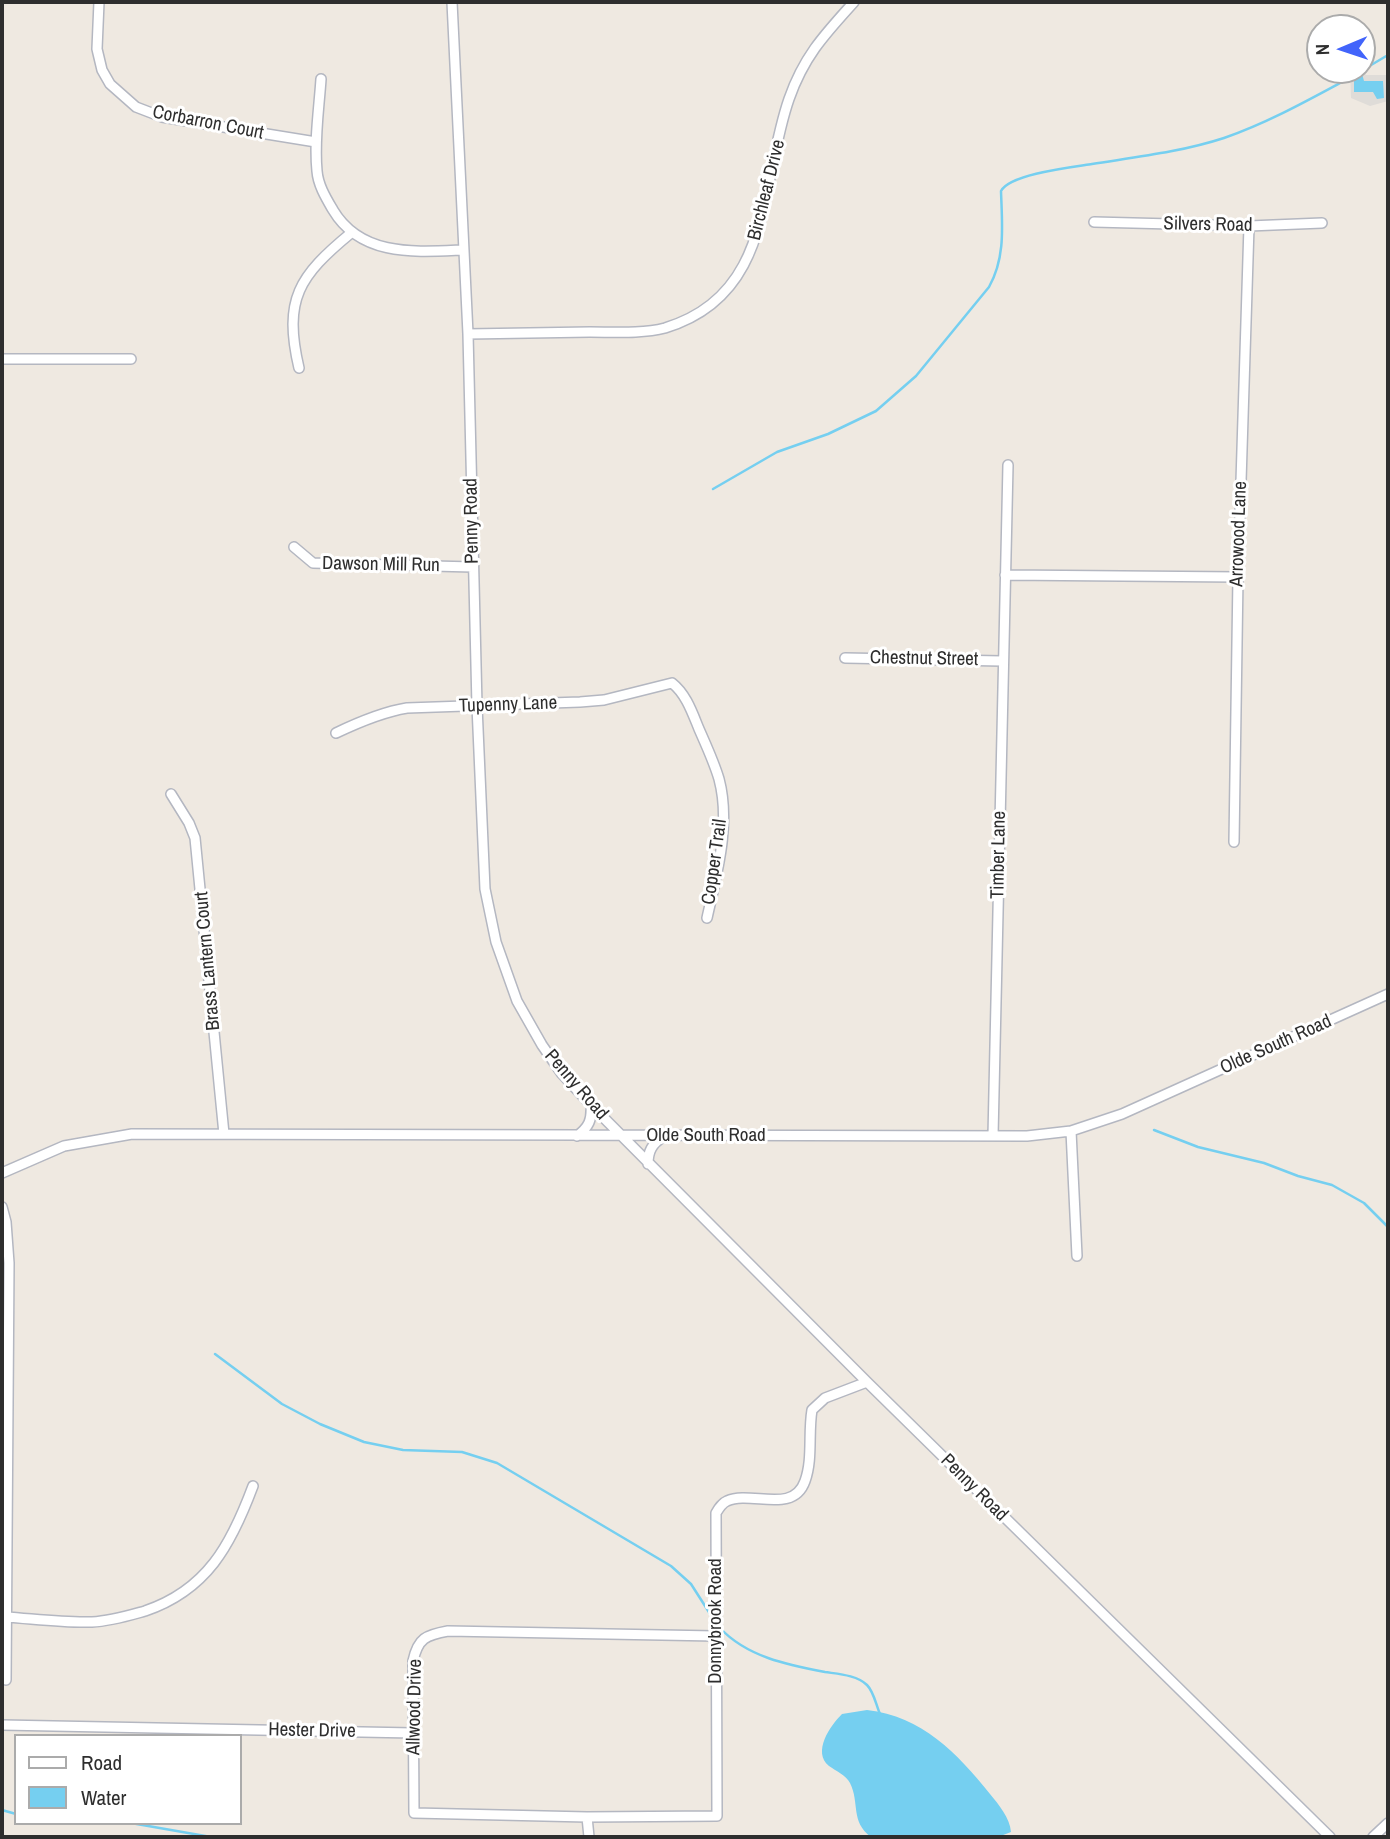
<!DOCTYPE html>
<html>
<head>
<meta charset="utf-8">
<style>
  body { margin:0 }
  #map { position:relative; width:1390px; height:1839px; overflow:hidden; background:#efe9e1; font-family:"Archivo Narrow",sans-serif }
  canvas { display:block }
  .frame { position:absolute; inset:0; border:4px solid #2e2e2e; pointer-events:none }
  .legend { position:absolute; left:14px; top:1734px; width:228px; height:91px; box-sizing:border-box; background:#fff; border:2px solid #ababab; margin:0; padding:9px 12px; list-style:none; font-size:21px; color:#2e2e2e }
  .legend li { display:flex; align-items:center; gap:14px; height:35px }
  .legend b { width:35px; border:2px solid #ababab }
  .north { position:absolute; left:1306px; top:14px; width:70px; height:70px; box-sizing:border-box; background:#fff; border:2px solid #ababab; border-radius:50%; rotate:268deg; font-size:19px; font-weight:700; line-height:28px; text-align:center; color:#2e2e2e }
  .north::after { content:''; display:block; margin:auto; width:24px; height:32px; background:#4264fb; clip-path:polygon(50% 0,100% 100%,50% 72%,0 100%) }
</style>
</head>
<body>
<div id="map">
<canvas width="1390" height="1839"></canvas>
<div class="frame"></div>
<ul class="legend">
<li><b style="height:9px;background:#fff"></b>Road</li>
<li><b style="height:19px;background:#75cff0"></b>Water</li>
</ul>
<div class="north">N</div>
</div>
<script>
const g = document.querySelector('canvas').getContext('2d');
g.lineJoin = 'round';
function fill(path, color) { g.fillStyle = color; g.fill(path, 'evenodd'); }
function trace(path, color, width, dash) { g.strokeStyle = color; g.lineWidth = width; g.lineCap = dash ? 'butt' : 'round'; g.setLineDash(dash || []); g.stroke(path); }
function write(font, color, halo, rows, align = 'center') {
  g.font = font + ' "Archivo Narrow",sans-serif'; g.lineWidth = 6; g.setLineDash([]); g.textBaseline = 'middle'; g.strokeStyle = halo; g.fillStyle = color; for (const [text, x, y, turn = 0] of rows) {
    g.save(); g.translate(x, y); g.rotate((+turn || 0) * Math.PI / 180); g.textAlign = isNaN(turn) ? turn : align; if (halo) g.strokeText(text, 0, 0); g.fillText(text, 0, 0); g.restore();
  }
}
const plaza = new Path2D(`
  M1362 65 1366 75H1388V101L1370 106 1351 98 1350 70H1362Z`);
const water = new Path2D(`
  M1361 70 1364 81H1383L1384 98 1377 99 1373 92H1354V73Z
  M867 1710C922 1716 957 1753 990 1794 999 1805 1010 1818 1011 1832L998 1837H871C850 1821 860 1803 850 1783 846 1775 836 1771 829 1766 812 1752 830 1726 842 1714Z`);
const stream = new Path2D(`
  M1361 71 1388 55
  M713 489 777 452 828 434 876 411 916 376 989 287C1006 257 1002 224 1001 191 1010 174 1073 167 1092 164 1136 157 1181 152 1224 138 1270 122 1312 98 1355 75
  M1154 1130 1198 1147 1264 1163 1298 1176 1332 1185 1364 1203 1388 1227
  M215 1354 282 1404 320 1424 364 1442 403 1450 462 1452 497 1463 671 1566 691 1584 714 1620
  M720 1628C747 1657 788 1665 825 1672 838 1674 857 1675 867 1685 874 1692 876 1705 880 1714
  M2 1810 16 1814
  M131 1823 211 1837`);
const minor = new Path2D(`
  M99 2 97 49 102 70 110 84 136 107 162 117 316 142
  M452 2 468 334 477 706 485 889 496 942 517 1001 542 1045 562 1074 591 1105 867 1382 1330 1837
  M321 79C319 109 314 141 317 171 318 185 326 198 333 210 361 257 415 252 463 250
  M1094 222 1249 226 1322 223
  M468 334C509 333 549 333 590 332 614 332 642 334 665 328 774 295 759 185 789 99 804 56 825 34 854 2
  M2 359H131
  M299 368C283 299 299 276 351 233
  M294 547 313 563 473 567
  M1005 575 1238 577
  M845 658 1002 661
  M336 733C359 722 382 712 407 708L580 702 604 700 672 683C686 694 692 712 699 729 706 745 714 762 719 779 731 824 717 873 707 918
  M171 794 189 823 195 838 224 1134
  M1234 842 1238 577 1249 226
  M1071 1131 1077 1256
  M577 1136C589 1127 592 1120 591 1105
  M993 1136 1008 465
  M648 1164C648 1151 652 1144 663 1137
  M2 1173 64 1146 132 1134 1027 1136 1071 1131 1122 1114 1388 994
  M2 1207 6 1222 9 1263 6 1680
  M6 1617C35 1619 64 1623 92 1622 111 1621 127 1616 145 1611 207 1590 231 1545 253 1486
  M715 1636 448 1631C426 1635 418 1638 413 1661L414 1813 587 1817 717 1816 716 1513C719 1508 722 1503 727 1501 751 1490 793 1515 805 1481 813 1459 808 1433 812 1410L825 1398 867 1382
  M2 1725 413 1733
  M587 1817 589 1837
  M1373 1837 1388 1823`);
const streetNames = [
  ["Corbarron Court",208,123,11],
  ["Birchleaf Drive",767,190,-76],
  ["Silvers Road",1208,225,1],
  ["Penny Road",472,521,-91],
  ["Arrowood Lane",1239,534,-88],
  ["Dawson Mill Run",381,565,1],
  ["Chestnut Street",924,659,1],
  ["Tupenny Lane",508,705,-2],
  ["Timber Lane",999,855,-89],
  ["Copper Trail",715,862,-82],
  ["Brass Lantern Court",208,961,-95],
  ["Olde South Road",1276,1045,-24],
  ["Penny Road",576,1085,49],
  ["Olde South Road",706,1136],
  ["Penny Road",974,1488,45],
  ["Donnybrook Road",716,1621,-90],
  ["Allwood Drive",415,1707,-89],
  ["Hester Drive",312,1731,1]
];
fill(plaza, '#dfdcd8');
fill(water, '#75cff0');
trace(stream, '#75cff0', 2.5);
trace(minor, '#b4b7c1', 12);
trace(minor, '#fff', 9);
write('19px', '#2e2e2e', '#fff', streetNames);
</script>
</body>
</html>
